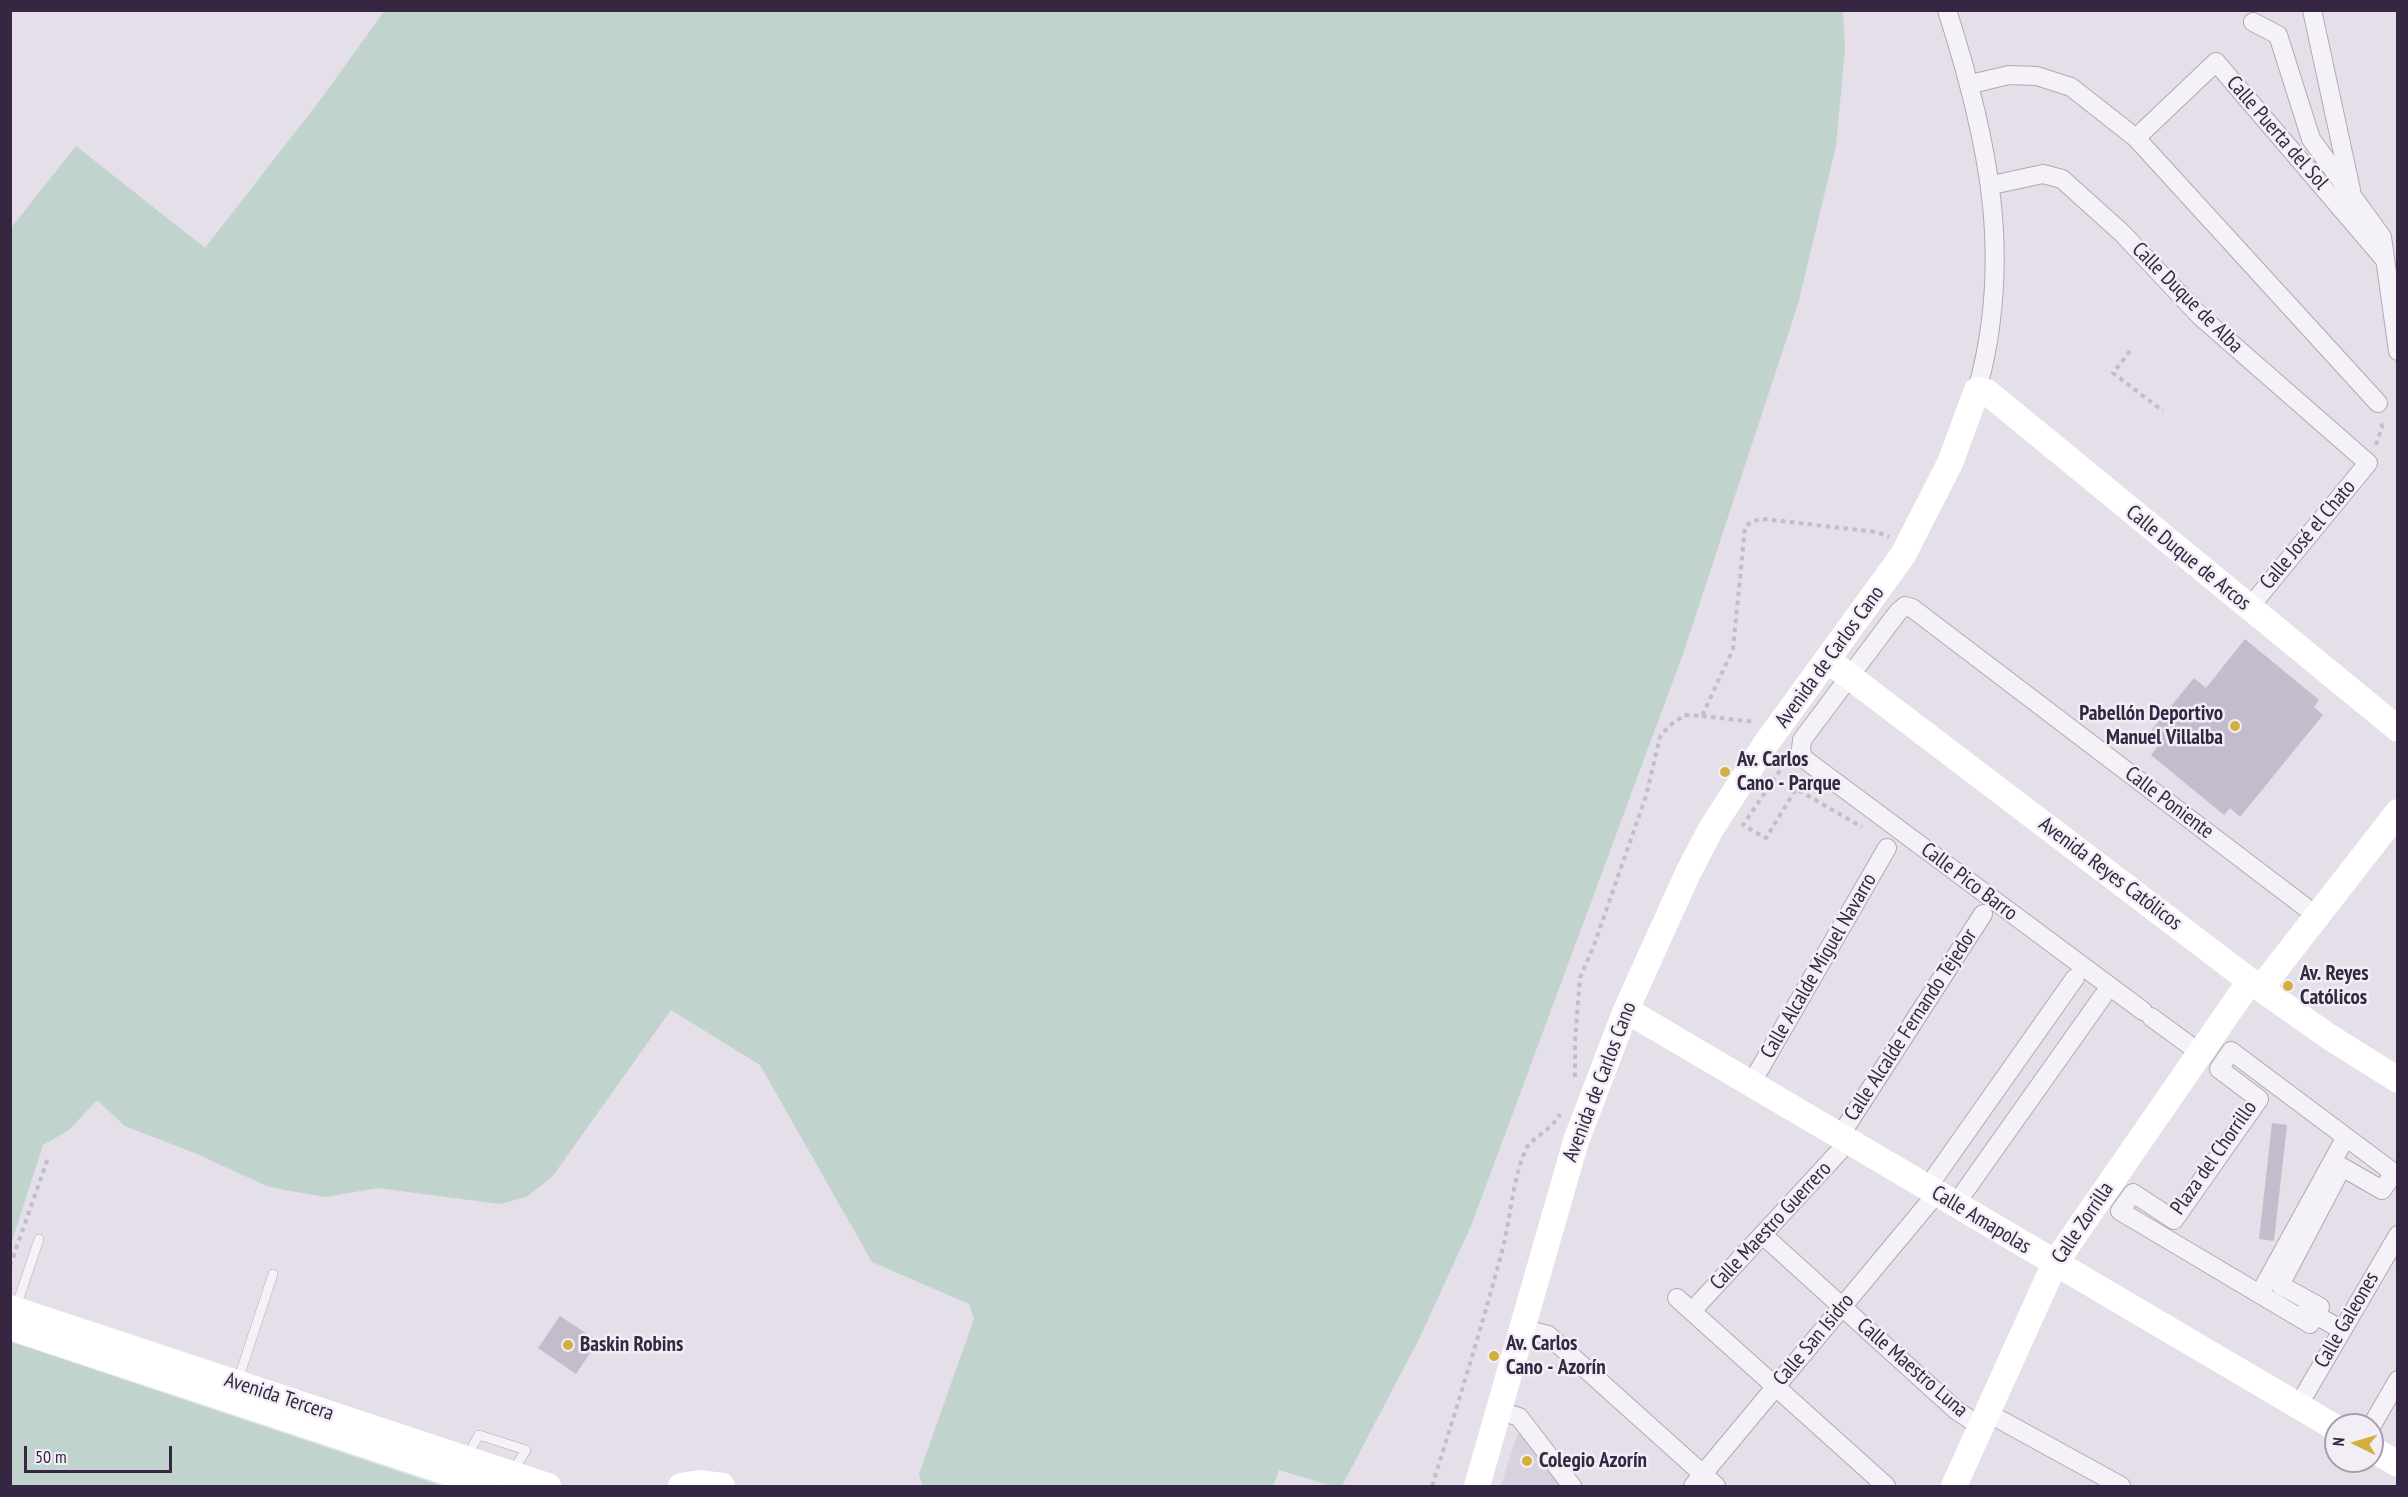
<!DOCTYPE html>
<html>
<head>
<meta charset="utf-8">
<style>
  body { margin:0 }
  #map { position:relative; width:2408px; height:1497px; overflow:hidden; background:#e4dfe9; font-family:"PT Sans Narrow",sans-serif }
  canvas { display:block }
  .frame { position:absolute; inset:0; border:12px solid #352741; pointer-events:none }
  .north { position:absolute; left:2324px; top:1413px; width:60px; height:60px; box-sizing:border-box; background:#f2eef6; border:2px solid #a69eae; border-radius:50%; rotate:275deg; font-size:16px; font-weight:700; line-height:24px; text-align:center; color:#352741 }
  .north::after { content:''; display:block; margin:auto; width:21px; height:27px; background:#d3b03e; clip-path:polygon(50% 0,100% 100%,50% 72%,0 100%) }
  .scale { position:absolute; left:24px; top:1446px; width:148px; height:27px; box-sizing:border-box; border:3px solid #352741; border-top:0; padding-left:8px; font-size:18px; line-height:21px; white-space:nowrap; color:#352741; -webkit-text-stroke:4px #f2eef6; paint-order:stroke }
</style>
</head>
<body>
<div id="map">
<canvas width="2408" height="1497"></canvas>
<div class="frame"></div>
<div class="north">N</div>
<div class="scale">50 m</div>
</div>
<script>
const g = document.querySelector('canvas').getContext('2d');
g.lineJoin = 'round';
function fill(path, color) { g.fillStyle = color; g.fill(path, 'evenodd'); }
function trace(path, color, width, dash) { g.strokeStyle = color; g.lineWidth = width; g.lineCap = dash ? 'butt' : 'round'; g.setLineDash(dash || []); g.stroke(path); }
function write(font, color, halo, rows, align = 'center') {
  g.font = font + ' "PT Sans Narrow",sans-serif'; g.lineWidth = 5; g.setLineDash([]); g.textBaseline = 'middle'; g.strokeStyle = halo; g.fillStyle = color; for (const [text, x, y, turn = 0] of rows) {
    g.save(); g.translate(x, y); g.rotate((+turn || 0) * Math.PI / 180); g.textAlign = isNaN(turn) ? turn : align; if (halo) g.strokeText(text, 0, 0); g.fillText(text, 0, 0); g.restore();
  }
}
const built = new Path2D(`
  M1524 1433 1564 1486H1501L1517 1435Z`);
const green = new Path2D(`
  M385 10 1843 11 1845 50 1836 146 1798 304 1683 654 1471 1226 1419 1339 1342 1486H1332L1279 1470 1273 1486H922L919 1474 974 1319 969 1304 872 1262 760 1065 671 1010 552 1177 526 1197 500 1204 378 1188 325 1197 269 1187 197 1154 125 1126 97 1100 69 1130 43 1145 11 1244V228L76 146 205 248 324 95Z
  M11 1342 442 1486H11Z`);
const building = new Path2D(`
  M2245 639 2319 700 2314 707 2323 715 2240 817 2230 808 2224 815 2151 755 2158 746 2146 737 2194 678 2206 688Z
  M2272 1123 2287 1125 2274 1241 2259 1239Z
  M560 1316 598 1341 576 1374 538 1348Z`);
const path = new Path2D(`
  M2130 351 2113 373 2163 411
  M2376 445 2382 427 2381 421
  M1702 716 1755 722
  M1785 763 1743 825 1766 838 1796 789 1862 827
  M1575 1077V1041L1580 978 1594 945 1646 796 1660 737 1669 726 1685 715 1702 716 1733 649 1745 527 1752 521 1763 519 1877 532 1889 537
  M10 1266 48 1158
  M1432 1486C1456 1410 1480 1333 1501 1255 1511 1220 1511 1183 1526 1149 1530 1139 1552 1130 1560 1114`);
const lane = new Path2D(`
  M16 1307 39 1239
  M238 1380 273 1274
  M467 1456 479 1435 526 1450 512 1472`);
const street = new Path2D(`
  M1947 10C1988 138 2014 258 1977 390
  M2312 10 2351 190
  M2253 22 2278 35 2311 139 2382 237 2398 351
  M1971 84 2009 75 2037 76 2071 87 2136 138 2378 403
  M2136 138 2216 62 2385 260
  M1992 185 2043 174 2062 179 2122 233 2201 317 2368 463 2249 608
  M2143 1011 1803 758 1801 749 1802 740 1898 612 1905 606 1912 608 2317 916
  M2151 1017 2200 1053
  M2231 1051 2394 1173 2382 1190 2342 1167 2280 1285 2320 1307 2310 1324 2120 1211 2133 1193 2174 1220 2259 1099 2219 1069Z
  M1751 1084 1887 848
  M1840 1136 1983 914
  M1927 1188 2075 978
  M1955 1205 2103 996
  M1764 1236 1956 1410 1981 1427
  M2264 1286 2342 1144
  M1677 1298 1886 1486
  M2307 1310 2342 1330
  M1692 1311 1849 1141
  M1520 1328 1548 1335 1716 1486
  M2298 1406 2398 1235
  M1500 1411 1519 1417 1572 1486
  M1988 1413 2121 1486
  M2372 1425 2398 1380
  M1693 1486 1937 1193`);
const secondary = new Path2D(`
  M1829 661 2250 981 2328 1036 2398 1080
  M2261 988 2398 812
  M1626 1010 2336 1428
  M10 1308 548 1486
  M10 1327 489 1486
  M2372 1449 2398 1464
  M681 1486 700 1483 722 1486
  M1477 1486 1576 1141 1626 1010 1688 873 1711 829 1765 745 1903 555 1950 463 1977 390 1987 392 2398 729
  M1954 1486 2055 1263 2250 981`);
const markers = [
  [2235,726,6,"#d3b03e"],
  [1725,772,6,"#d3b03e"],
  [2288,986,6,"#d3b03e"],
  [568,1345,6,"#d3b03e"],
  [1494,1356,6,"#d3b03e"],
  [1527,1461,6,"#d3b03e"]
];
const streetNames = [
  ["Calle Puerta del Sol",2277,133,49],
  ["Calle Duque de Alba",2187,298,45],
  ["Calle José el Chato",2308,535,-50],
  ["Calle Duque de Arcos",2188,558,39],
  ["Avenida de Carlos Cano",1830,657,-54],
  ["Calle Poniente",2169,803,37],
  ["Avenida Reyes Católicos",2110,874,37],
  ["Calle Pico Barro",1969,882,37],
  ["Calle Alcalde Miguel Navarro",1819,966,-60],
  ["Calle Alcalde Fernando Tejedor",1911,1025,-57],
  ["Avenida de Carlos Cano",1600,1082,-69],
  ["Plaza del Chorrillo",2214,1158,-55],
  ["Calle Amapolas",1981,1220,31],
  ["Calle Zorrilla",2083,1223,-56],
  ["Calle Maestro Guerrero",1771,1226,-47],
  ["Calle Galeones",2347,1320,-60],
  ["Calle San Isidro",1814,1340,-50],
  ["Calle Maestro Luna",1912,1368,41],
  ["Avenida Tercera",279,1397,18]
];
const poiNames = [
  ["Pabellón Deportivo",2223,714,"right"],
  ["Manuel Villalba",2223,738,"right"],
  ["Av. Carlos",1737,760],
  ["Cano - Parque",1737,784],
  ["Av. Reyes",2300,974],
  ["Católicos",2300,998],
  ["Av. Carlos",1506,1344],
  ["Cano - Azorín",1506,1368],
  ["Baskin Robins",580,1345],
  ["Colegio Azorín",1539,1461]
];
fill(built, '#d8d1de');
fill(green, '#c0d3cd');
fill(building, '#c4bccc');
trace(lane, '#b0a8b7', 10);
trace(street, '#b0a8b7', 20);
trace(path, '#c3bdc8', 4, [4.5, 4.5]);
trace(lane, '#f5f2f7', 9);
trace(street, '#f5f2f7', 18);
trace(secondary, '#fff', 26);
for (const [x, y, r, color] of markers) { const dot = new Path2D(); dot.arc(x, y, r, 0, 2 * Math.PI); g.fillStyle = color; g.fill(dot); trace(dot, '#f2eef6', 2); }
write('21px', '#352741', '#f2eef6', streetNames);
write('bold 21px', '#352741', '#f2eef6', poiNames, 'left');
</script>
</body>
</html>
